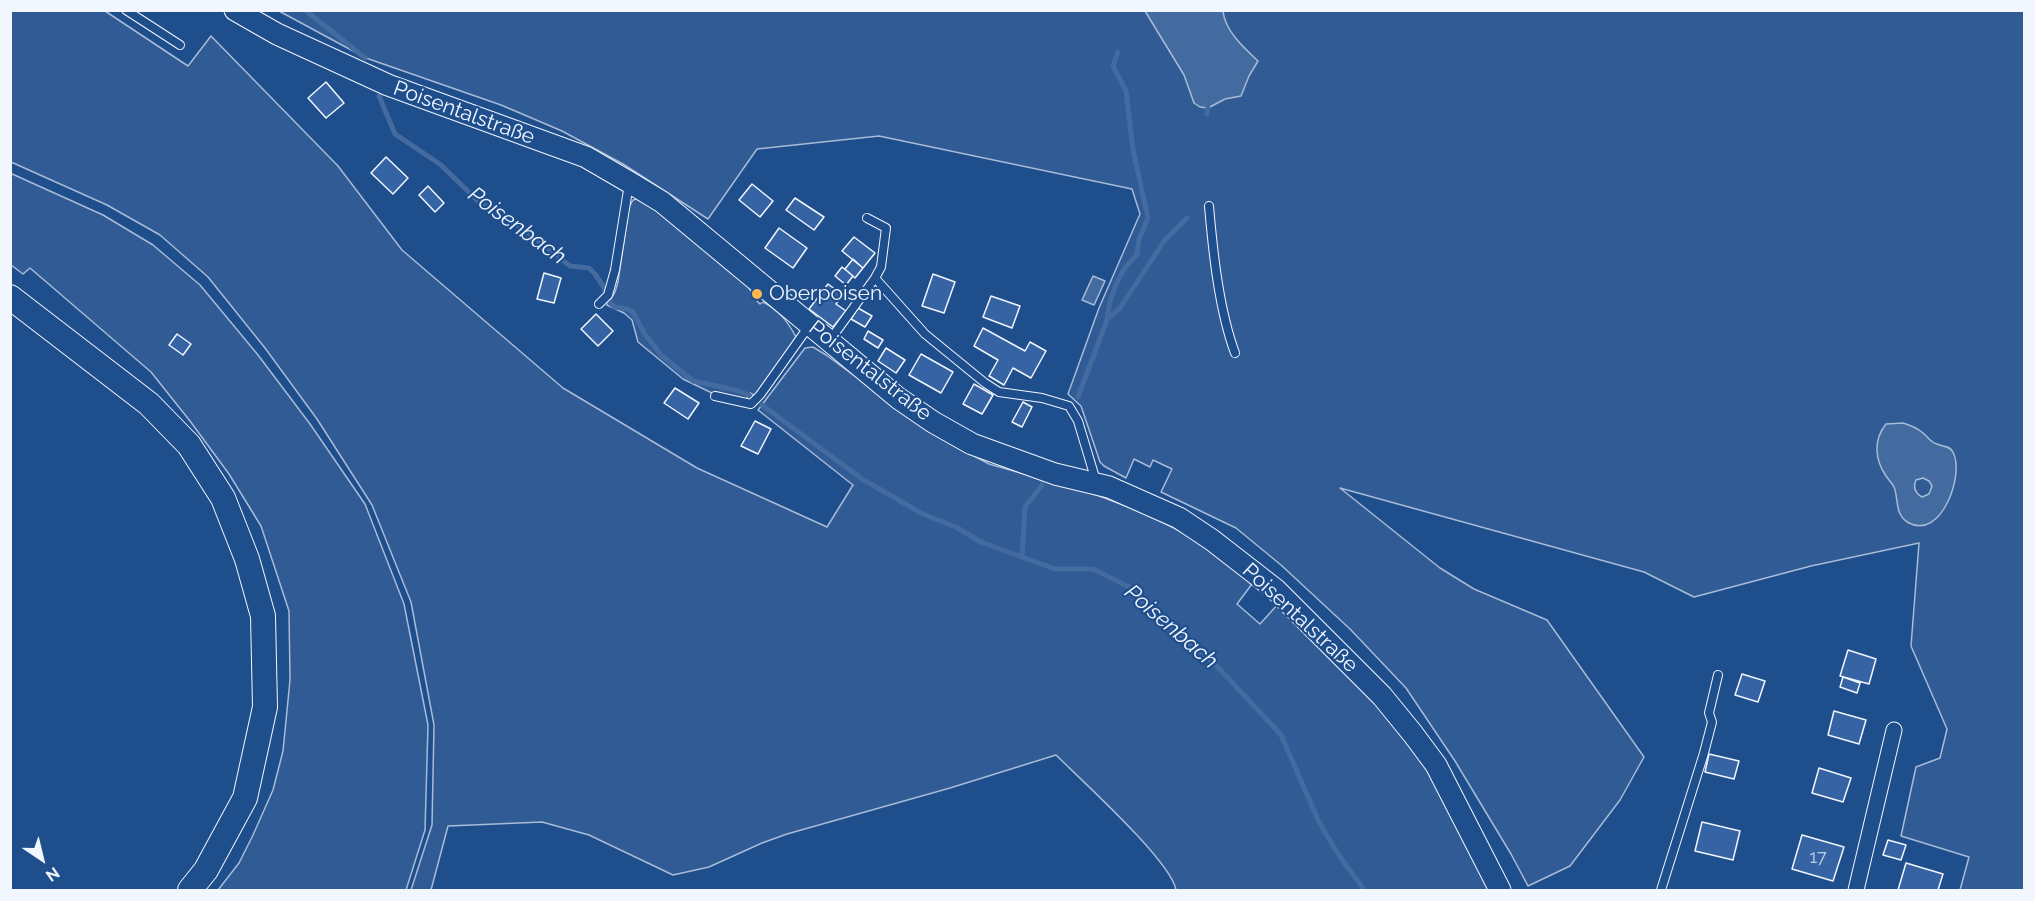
<!DOCTYPE html>
<html>
<head>
<meta charset="utf-8">
<style>
  body { margin:0 }
  #map { position:relative; width:2035px; height:901px; overflow:hidden; background:#1f4e8c; font-family:Raleway,sans-serif }
  canvas { display:block }
  .frame { position:absolute; inset:0; border:12px solid #f2f6ff; pointer-events:none }
  .north { position:absolute; left:12px; top:829px; width:60px; height:60px; -webkit-text-stroke:4px #1f4e8c; paint-order:stroke; rotate:145deg; font-size:16px; font-weight:700; line-height:24px; text-align:center; color:#f2f6ff }
  .north::after { content:''; display:block; margin:auto; width:21px; height:27px; background:#f2f6ff; clip-path:polygon(50% 0,100% 100%,50% 72%,0 100%) }
</style>
</head>
<body>
<div id="map">
<canvas width="2035" height="901"></canvas>
<div class="frame"></div>
<div class="north">N</div>
</div>
<script>
const g = document.querySelector('canvas').getContext('2d');
g.lineJoin = 'round';
function fill(path, color) { g.fillStyle = color; g.fill(path, 'evenodd'); }
function trace(path, color, width, dash) { g.strokeStyle = color; g.lineWidth = width; g.lineCap = dash ? 'butt' : 'round'; g.setLineDash(dash || []); g.stroke(path); }
function write(font, color, halo, rows, align = 'center') {
  g.font = font + ' Raleway,sans-serif'; g.lineWidth = 4.5; g.setLineDash([]); g.textBaseline = 'middle'; g.strokeStyle = halo; g.fillStyle = color; for (const [text, x, y, turn = 0] of rows) {
    g.save(); g.translate(x, y); g.rotate((+turn || 0) * Math.PI / 180); g.textAlign = isNaN(turn) ? turn : align; if (halo) g.strokeText(text, 0, 0); g.fillText(text, 0, 0); g.restore();
  }
}
const green = new Path2D(`
  M11 11H105L188 66 211 36 338 166 402 250 563 388 697 468 827 527 853 485 758 410 805 348 813 347 826 355 937 436 989 464 1091 493 1147 514 1193 538 1252 584 1237 604 1260 624 1278 604 1353 678 1393 724 1429 773 1490 890H1176C1171 861 1081 780 1056 755L950 788 787 834 762 843 709 867 673 875 589 835 542 822 448 826 431 890H411L432 825 434 725 411 602 372 505 317 419 265 348 208 277 160 235 107 205 11 162Z
  M279 11H2024V890H1960L1969 857 1901 836 1916 767 1940 758 1947 729 1911 646 1919 543 1811 566 1694 597 1644 572 1340 488 1440 568 1474 589 1547 620 1644 757 1620 800 1570 866 1528 886 1511 854 1455 761 1406 688 1350 629 1281 565 1236 528 1161 492 1172 469 1153 460 1150 467 1134 459 1126 478 1104 466 1100 462 1081 406 1068 394 1099 308 1140 214 1132 189 879 136 757 149 708 219 623 164 562 131 501 105 366 58Z
  M10 173 103 215 153 245 200 285 258 355 310 424 365 504 404 604 428 725 425 830 406 890H218L239 863 253 835 273 790 283 751 290 680 289 611 261 526 229 474 190 421 151 372 30 268 23 274 11 265Z
  M637 199 653 208 746 282 755 299 760 304 763 302C779 310 788 322 796 337L766 385 755 396 750 393 746 400 714 394 683 379 638 342 632 320 624 313 607 305 615 292 618 282 629 207 633 200Z`);
const water = new Path2D(`
  M1145 11H1223C1225 31 1244 48 1258 61L1249 76 1241 96 1225 99 1208 108 1200 107 1194 103 1184 75Z
  M1093 276 1105 281 1094 305 1082 300Z
  M1903 423C1910 425 1917 428 1923 433 1928 437 1930 442 1937 444 1943 447 1949 445 1953 452 1965 475 1941 540 1909 523 1894 515 1899 499 1894 487 1892 483 1888 479 1886 476 1875 460 1873 440 1886 424ZM1923 478 1929 481 1932 486 1929 494 1922 497C1915 493 1913 487 1916 480Z`);
const stream = new Path2D(`
  M305 10 365 58
  M379 96 395 134 441 165 478 201 527 232 570 266 589 268 595 274 603 286 610 303 615 307 627 309 633 312 644 333 662 356 693 381 735 390 749 395
  M1207 114 1208 108
  M1107 320C1109 298 1119 270 1137 255L1139 239 1148 218 1133 150 1126 91 1113 66 1118 52
  M1078 397 1107 320 1120 308 1164 241 1187 218
  M762 405 862 479 923 514 956 527 981 542 1055 569H1093L1129 587 1161 619 1214 663 1281 735 1319 822 1340 857 1363 888 1362 890
  M1022 557 1025 507 1042 485`);
const building = new Path2D(`
  M326 82 344 103 326 118 308 98Z
  M386 157 408 178 393 194 371 173Z
  M752 184 773 201 760 217 739 200Z
  M428 186 444 203 435 212 419 195Z
  M795 198 824 217 814 230 786 210Z
  M779 228 807 248 793 268 765 248Z
  M854 237 875 253 863 268 842 251Z
  M853 259 863 268 855 278 845 269Z
  M842 267 853 276 846 285 835 276Z
  M544 273 561 278 554 303 537 299Z
  M933 274 955 282 944 313 922 306Z
  M828 284 843 295 836 304 846 311 833 327 809 309Z
  M991 296 1020 306 1012 328 983 317Z
  M858 308 872 316 865 327 851 319Z
  M596 314 613 331 598 346 581 329Z
  M983 328 1025 351 1030 342 1046 351 1031 378 1013 368 1004 385 989 376 998 360 974 346Z
  M868 331 883 340 878 348 864 339Z
  M177 334 191 344 183 355 169 345Z
  M886 348 905 360 896 373 878 361Z
  M921 354 953 372 941 393 909 375Z
  M974 384 993 395 982 414 963 404Z
  M675 388 699 403 688 419 664 403Z
  M1023 402 1032 407 1022 427 1012 422Z
  M755 421 771 429 758 454 741 446Z
  M1848 650 1876 659 1869 684 1840 676Z
  M1742 674 1765 681 1758 702 1735 695Z
  M1843 677 1860 683 1857 693 1840 687Z
  M1834 711 1866 720 1859 744 1828 735Z
  M1709 754 1739 761 1734 779 1705 772Z
  M1819 768 1851 778 1843 802 1812 793Z
  M1702 822 1740 831 1733 860 1695 851Z
  M1802 835 1844 847 1833 881 1792 869Z
  M1888 840 1906 845 1901 860 1883 855Z
  M1906 863 1943 874 1938 890H1898Z`);
const service = new Path2D(`
  M126 10 180 45
  M1209 206C1213 252 1219 310 1235 353
  M867 218 886 228 881 267 875 278 925 334 985 383 999 392 1042 398 1069 406 1078 421 1096 481
  M599 304 608 295 615 270 629 184
  M830 340 875 278
  M715 396 751 404 760 395 809 326
  M1661 890 1704 753 1712 722 1709 713 1718 675`);
const minor = new Path2D(`
  M1856 890 1894 730`);
const secondary = new Path2D(`
  M235 10 277 34 388 85 586 157 629 182 662 202 898 398 933 422 972 444 1055 474 1109 487 1179 518 1212 540 1275 589 1382 696 1413 734 1436 765 1500 890`);
const primary = new Path2D(`
  M10 297 149 404 189 445 223 498 247 559 263 616 265 707 245 798 206 870 190 890`);
const markers = [
  [757,294,6,"#ffb74d"]
];
const numberNames = [
  ["17",1818,858]
];
const streetNames = [
  ["Poisentalstraße",464,113,20],
  ["Poisentalstraße",870,371,38],
  ["Poisentalstraße",1300,618,43]
];
const poiNames = [
  ["Oberpoisen",769,294]
];
const waterNames = [
  ["Poisenbach",517,226,36],
  ["Poisenbach",1171,627,41]
];
fill(green, '#305b95');
trace(green, '#a8bbd7', 1.5);
fill(water, '#446ba0');
trace(water, '#a8bbd7', 1.5);
trace(stream, '#446ba0', 5);
fill(building, '#3563a3');
trace(building, '#f2f6ff', 1.5);
trace(service, '#f2f6ff', 10);
trace(minor, '#f2f6ff', 17);
trace(secondary, '#f2f6ff', 23);
trace(primary, '#f2f6ff', 26);
trace(service, '#1f4e8c', 8);
trace(minor, '#1f4e8c', 15);
trace(secondary, '#1f4e8c', 21);
trace(primary, '#1f4e8c', 24);
for (const [x, y, r, color] of markers) { const dot = new Path2D(); dot.arc(x, y, r, 0, 2 * Math.PI); g.fillStyle = color; g.fill(dot); trace(dot, '#1f4e8c', 2); }
write('18px', '#c3d1e8', null, numberNames);
write('21px', '#f2f6ff', '#1f4e8c', streetNames);
write('21px', '#f2f6ff', '#1f4e8c', poiNames, 'left');
write('italic 22px', '#f2f6ff', '#1f4e8c', waterNames);
</script>
</body>
</html>
